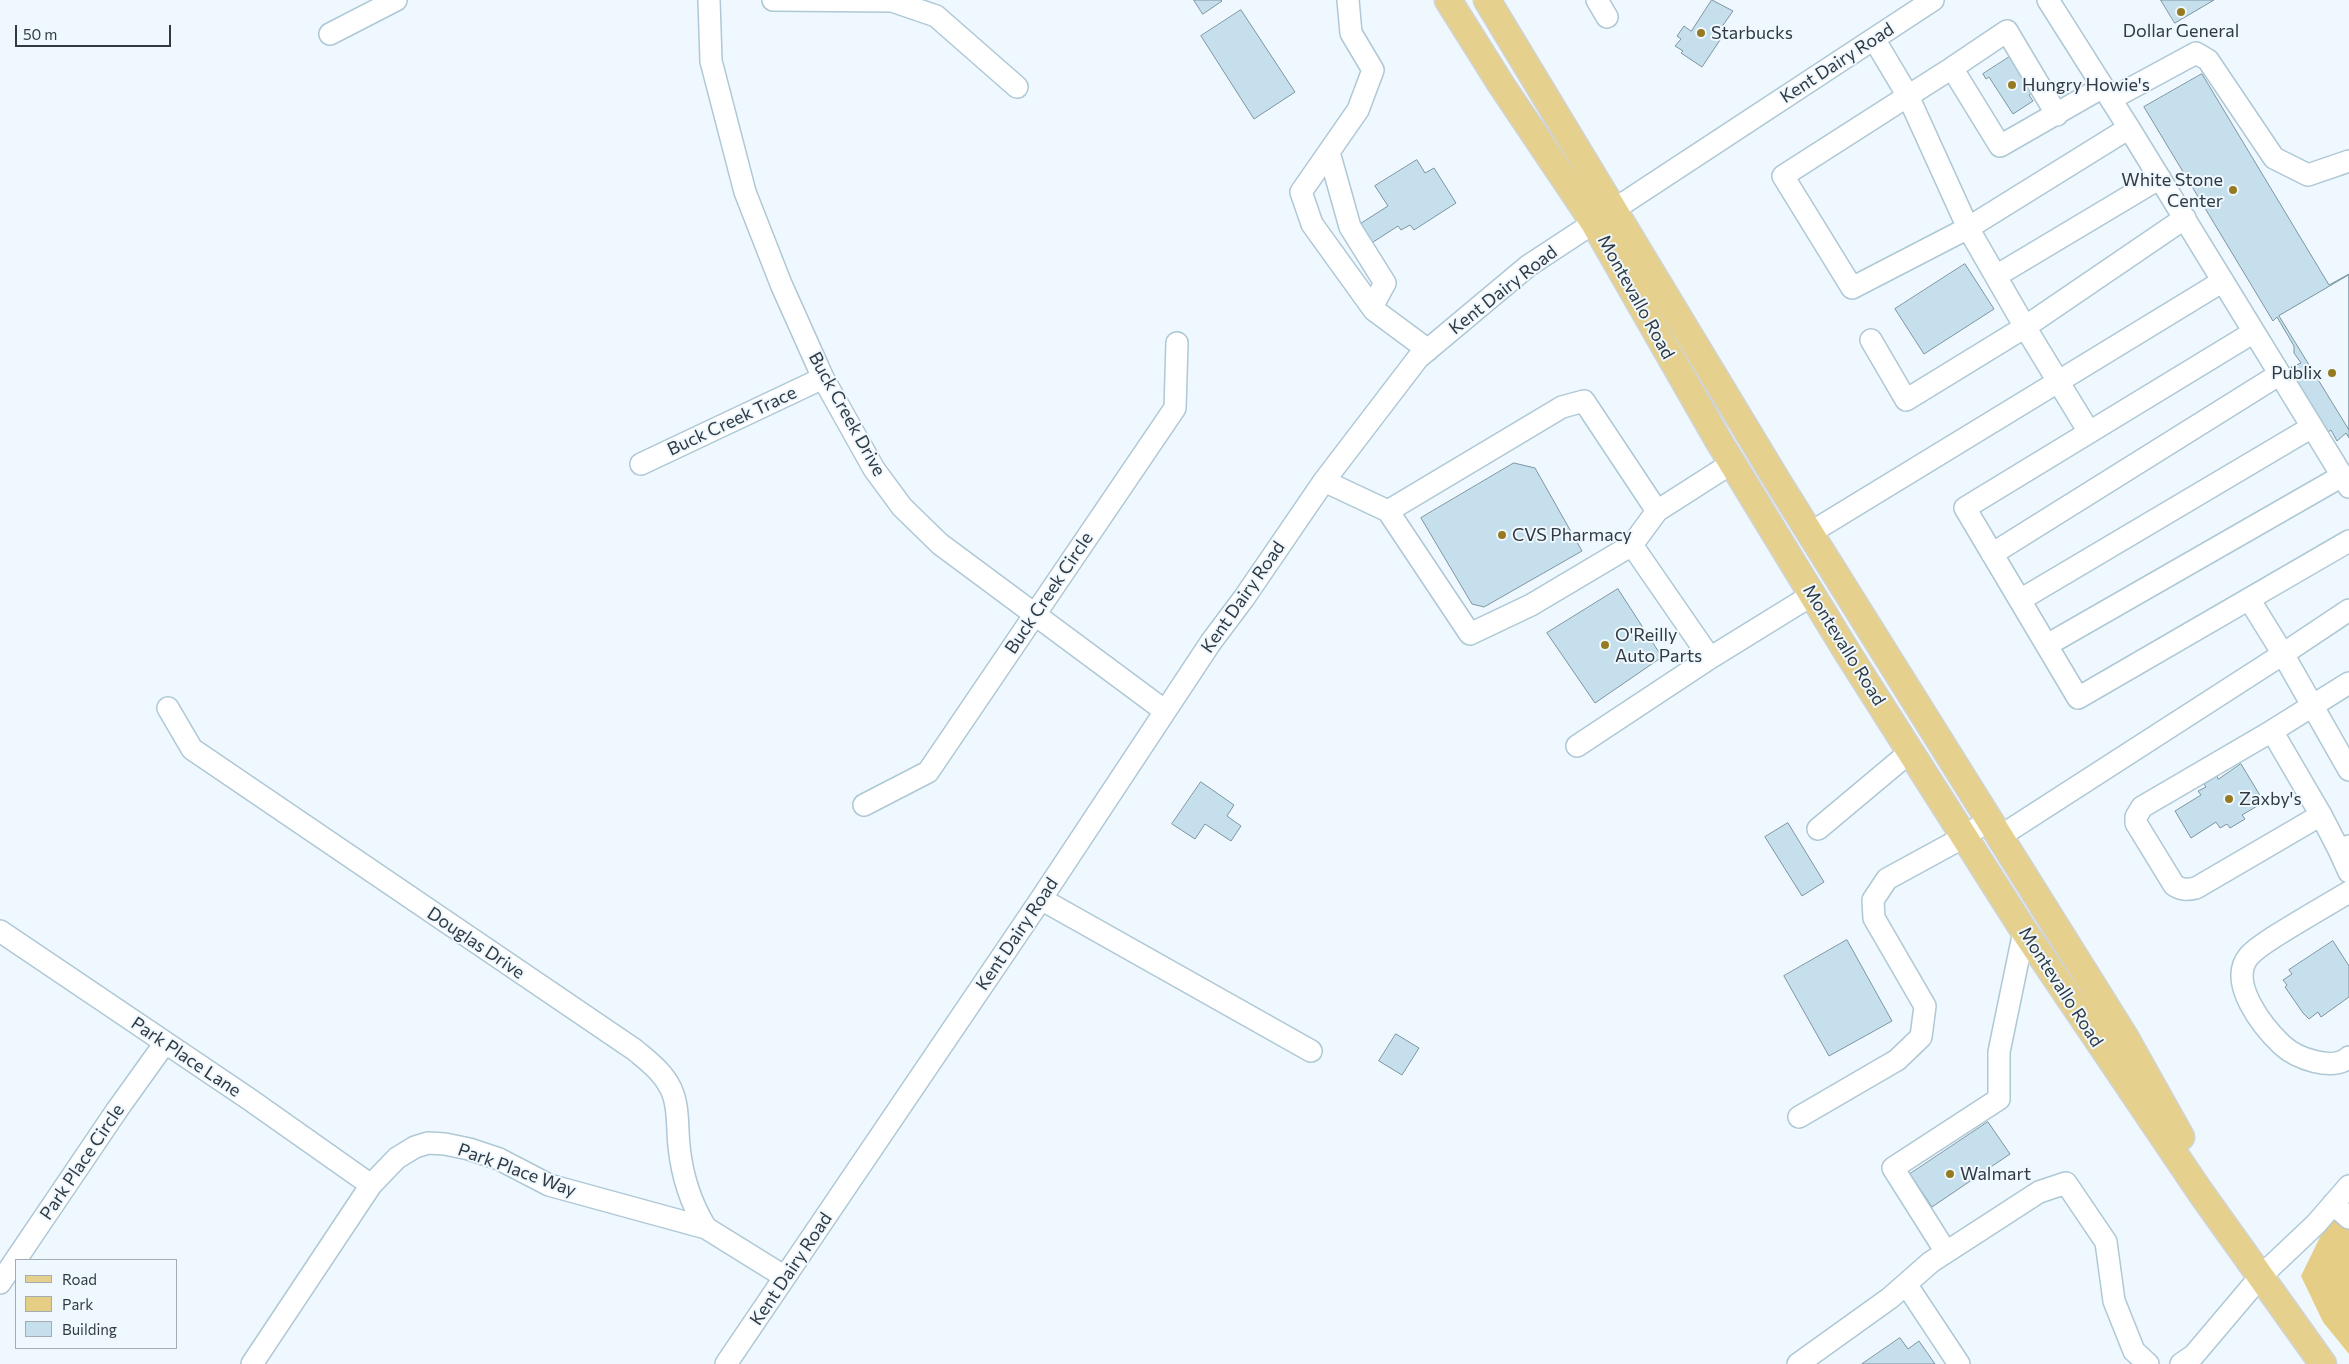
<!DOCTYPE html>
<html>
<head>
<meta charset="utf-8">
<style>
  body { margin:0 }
  #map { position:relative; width:2349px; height:1364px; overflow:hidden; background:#eef8fe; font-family:Commissioner,sans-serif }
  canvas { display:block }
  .legend { position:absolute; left:15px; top:1259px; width:162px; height:90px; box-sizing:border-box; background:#eef8fe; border:1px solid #a2acb2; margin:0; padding:6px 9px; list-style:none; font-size:15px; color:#303a40 }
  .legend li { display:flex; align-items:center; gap:10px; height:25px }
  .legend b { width:25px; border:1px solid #a2acb2 }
  .scale { position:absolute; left:15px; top:25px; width:156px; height:22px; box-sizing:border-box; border:2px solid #303a40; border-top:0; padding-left:6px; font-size:15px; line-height:18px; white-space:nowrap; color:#303a40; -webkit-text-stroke:4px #eef8fe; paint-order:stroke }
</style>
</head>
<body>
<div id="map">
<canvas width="2349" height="1364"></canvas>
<ul class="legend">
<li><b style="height:6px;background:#e5d08e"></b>Road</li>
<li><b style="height:14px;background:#e6cd85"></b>Park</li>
<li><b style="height:14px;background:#c5dfed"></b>Building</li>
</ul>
<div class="scale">50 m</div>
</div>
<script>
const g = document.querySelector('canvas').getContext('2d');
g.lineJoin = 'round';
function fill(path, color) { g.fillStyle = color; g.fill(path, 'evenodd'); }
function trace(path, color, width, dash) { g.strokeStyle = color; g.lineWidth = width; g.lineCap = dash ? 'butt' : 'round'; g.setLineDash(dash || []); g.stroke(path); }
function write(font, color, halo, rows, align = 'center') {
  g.font = font + ' Commissioner,sans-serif'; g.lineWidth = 4; g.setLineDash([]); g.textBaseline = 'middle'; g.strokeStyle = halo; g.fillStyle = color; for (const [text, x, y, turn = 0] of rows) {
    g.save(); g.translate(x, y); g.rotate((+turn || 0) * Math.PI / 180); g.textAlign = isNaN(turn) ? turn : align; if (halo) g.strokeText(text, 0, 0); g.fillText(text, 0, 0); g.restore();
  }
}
const green = new Path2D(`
  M2349 1203V1354L2323 1322 2301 1276 2320 1237Z`);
const building = new Path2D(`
  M1194 0H1221L1222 1 1203 14Z
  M1712 0 1733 11 1721 28 1726 31 1702 67 1681 53 1683 51 1675 46 1681 39 1677 36 1684 26 1691 31Z
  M2161 0H2214L2175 23Z
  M1241 10 1295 92 1254 119 1201 36Z
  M2011 56 2034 92 2029 95 2033 101 2013 114 1989 77 1986 79 1983 74Z
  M2202 74 2329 285 2349 274V438L2346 433 2337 441 2331 430 2326 434 2292 379 2298 376 2291 367 2301 363 2294 353V346L2277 317 2273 321 2144 107Z
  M1417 160 1425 173 1434 168 1456 203 1414 230 1410 225 1401 230 1398 226 1367 246 1355 227 1388 206 1375 186Z
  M1965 264 1994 309 1924 354 1895 309Z
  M2349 275V430L2279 316Z
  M1514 463 1535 468 1582 551 1484 607 1472 604 1421 518Z
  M1618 589 1662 657 1595 703 1547 633Z
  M2241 764 2264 802 2242 815 2245 819 2230 828 2227 824 2220 828 2216 822 2191 838 2175 811 2201 795 2198 791 2206 787 2204 784 2217 776 2218 779Z
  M1201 782 1234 805 1227 816 1241 826 1231 841 1205 824 1195 839 1172 824Z
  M1788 823 1824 882 1802 896 1765 837Z
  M1847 940 1892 1021 1829 1056 1784 976Z
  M2333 941 2349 966V997L2321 1017 2318 1012 2309 1019 2303 1013 2285 987 2287 985 2283 980 2292 974 2289 970Z
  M1396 1034 1419 1048 1402 1075 1379 1061Z
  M1988 1122 2010 1154 1932 1207 1910 1174Z
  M1900 1338 1908 1349 1919 1341 1935 1364H1862Z`);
const minor = new Path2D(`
  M709 0 711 61 745 192 781 284 823 378 874 469 902 507 940 544 1165 711
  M773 0 892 1 936 16 1017 87
  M1348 0 1351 33 1373 70 1358 110 1301 192 1312 224 1374 310 1428 350
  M1597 0 1607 17
  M2048 0 2129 128 2349 487
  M330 34 396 0
  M1874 39 1908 96 1952 68
  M1908 96 1968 228 1852 288 1783 176Z
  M2111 99 2196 53 2208 60 2274 158 2308 175 2349 161
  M2057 115 2007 31 1952 68 2000 146 2103 87
  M1329 152 1350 227 1385 283 1372 307
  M1996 276 2160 178
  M2254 332 1965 508 2078 698 2349 541
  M1871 340 1906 400 2025 327 2185 218
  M2089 432 2025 327 1968 228 2129 128
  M641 464 823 378
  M1324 481 1388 511 1470 634 1531 605 1632 545 1657 511 1584 401 1562 407 1388 511
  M1657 511 1732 463
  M1810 533 2223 281
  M1632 545 1710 658 1812 595
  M1992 554 2280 374
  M2249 599 2283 654 2349 610
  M2020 600 2312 427
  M2047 645 2342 476
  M168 708 192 749 635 1050C649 1062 663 1072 671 1089 679 1106 677 1127 679 1146 682 1176 690 1202 706 1228
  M2272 731 2321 815 2339 850 2349 846
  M1577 746 1710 658
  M864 805 928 772 1175 408 1177 343
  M2321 815 2196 888C2187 890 2181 890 2174 885L2136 823V817L2142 807 2272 731 2349 683
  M1818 829 1910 752
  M1999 837 2283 654 2349 770
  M2339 850 2349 872
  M2349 892C2325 906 2301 920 2277 935 2268 941 2256 948 2249 956 2227 982 2263 1027 2282 1045 2296 1058 2333 1072 2349 1057
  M1041 899 1311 1051
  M0 931 249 1099 371 1185
  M1799 1117 1897 1060 1921 1037 1925 1006 1874 918 1873 900 1887 879 1964 837 1989 820
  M2333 1204 2349 1218
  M1946 1252 1893 1168 1999 1099V1052L2024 931
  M0 1283 117 1110 165 1043
  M1906 1284 1959 1364
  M252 1364 371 1185 397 1158 415 1147 428 1143 445 1144 469 1149 499 1159 549 1185 706 1228 785 1277
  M726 1364 1041 899 1211 642 1244 598 1324 481 1418 358 1528 266 1933 0
  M1798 1364 1890 1298 1931 1262 2039 1192 2066 1183 2106 1242 2114 1301 2134 1351 2148 1364
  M2181 1364 2194 1355 2260 1277 2316 1224 2349 1186`);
const major = new Path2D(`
  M1448 0 1502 86 1594 223 1718 440 1847 652 2024 931 2201 1193 2323 1364
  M1487 0 1778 482 2125 1037 2181 1137`);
const markers = [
  [2181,12,5,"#957a22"],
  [1701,33,5,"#957a22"],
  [2012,85,5,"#957a22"],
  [2233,190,5,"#957a22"],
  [2332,373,5,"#957a22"],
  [1502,535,5,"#957a22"],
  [1605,645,5,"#957a22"],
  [2229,799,5,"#957a22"],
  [1950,1174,5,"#957a22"]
];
const poiNames = [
  ["Dollar General",2181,31,"center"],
  ["Starbucks",1711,33],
  ["Hungry Howie's",2022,85],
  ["White Stone",2223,180,"right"],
  ["Center",2223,201,"right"],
  ["Publix",2322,373,"right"],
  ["CVS Pharmacy",1512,535],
  ["O'Reilly",1615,635],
  ["Auto Parts",1615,656],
  ["Zaxby's",2239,799],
  ["Walmart",1960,1174]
];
const streetNames = [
  ["Kent Dairy Road",1837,63,-33],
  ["Kent Dairy Road",1503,290,-38],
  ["Montevallo Road",1636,297,61],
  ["Buck Creek Drive",847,414,61],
  ["Buck Creek Trace",732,421,-25],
  ["Buck Creek Circle",1049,593,-56],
  ["Kent Dairy Road",1243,597,-55],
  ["Montevallo Road",1844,645,58],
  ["Kent Dairy Road",1017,934,-56],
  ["Douglas Drive",476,943,34],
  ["Montevallo Road",2061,987,57],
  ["Park Place Lane",186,1057,34],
  ["Park Place Circle",82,1162,-56],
  ["Park Place Way",517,1170,20],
  ["Kent Dairy Road",791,1269,-56]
];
fill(green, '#e6cd85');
fill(building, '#c5dfed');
trace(building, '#7d95a2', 1);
trace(minor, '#aec8d5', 24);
trace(major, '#d1d4d5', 29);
trace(minor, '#fff', 21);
trace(major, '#e5d08e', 26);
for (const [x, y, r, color] of markers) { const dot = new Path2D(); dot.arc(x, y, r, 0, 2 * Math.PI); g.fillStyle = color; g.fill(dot); trace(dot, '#eef8fe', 2); }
write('18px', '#303a40', '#eef8fe', poiNames, 'left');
write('18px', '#303a40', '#eef8fe', streetNames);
</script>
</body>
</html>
